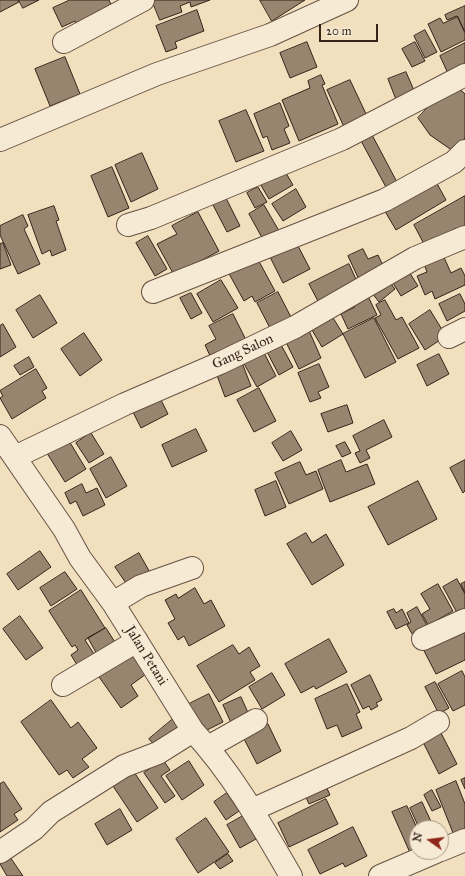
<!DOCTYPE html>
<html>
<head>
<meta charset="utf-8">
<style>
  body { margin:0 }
  #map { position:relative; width:465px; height:876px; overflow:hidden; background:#f2dfbd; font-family:"IM FELL Great Primer",serif }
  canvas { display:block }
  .north { position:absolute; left:409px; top:820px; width:40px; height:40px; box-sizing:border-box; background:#f7ead4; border:1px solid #aa9a8a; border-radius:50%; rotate:284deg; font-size:11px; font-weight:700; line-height:16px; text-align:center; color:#36231a }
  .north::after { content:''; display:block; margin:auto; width:14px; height:18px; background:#8f2418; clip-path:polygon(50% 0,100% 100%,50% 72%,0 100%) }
  .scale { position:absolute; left:319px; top:24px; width:59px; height:18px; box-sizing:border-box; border:2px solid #36231a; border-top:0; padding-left:5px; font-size:12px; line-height:14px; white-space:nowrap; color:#36231a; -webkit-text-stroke:3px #f7ead4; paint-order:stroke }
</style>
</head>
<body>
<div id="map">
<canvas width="465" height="876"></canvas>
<div class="north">N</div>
<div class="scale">20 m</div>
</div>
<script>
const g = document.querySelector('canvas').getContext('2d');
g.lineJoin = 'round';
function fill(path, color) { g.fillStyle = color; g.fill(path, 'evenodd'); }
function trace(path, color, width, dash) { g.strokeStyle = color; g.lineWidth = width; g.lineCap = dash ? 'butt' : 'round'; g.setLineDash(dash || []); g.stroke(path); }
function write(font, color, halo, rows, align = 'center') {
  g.font = font + ' "IM FELL Great Primer",serif'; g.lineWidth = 3.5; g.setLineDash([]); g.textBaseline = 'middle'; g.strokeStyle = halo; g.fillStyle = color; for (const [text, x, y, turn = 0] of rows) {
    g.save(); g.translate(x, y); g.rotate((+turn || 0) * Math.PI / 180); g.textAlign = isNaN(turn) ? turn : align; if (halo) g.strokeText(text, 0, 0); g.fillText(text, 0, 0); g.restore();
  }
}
const building = new Path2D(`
  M0 0H18L19 2 0 12Z
  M19 0H39L23 8Z
  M70 0H109L112 7 76 24 75 21 62 27 53 8Z
  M152 0H210L191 7 190 2 180 6 182 12 160 20Z
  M260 0H305L272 21Z
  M465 6V32L457 16 447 20 445 15Z
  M197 10 204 31 175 42 177 48 166 52 156 26Z
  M458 17 465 33V40L441 52 428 24 440 18 443 23Z
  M425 30 437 52 425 58 414 36Z
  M307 42 317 67 290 78 280 53Z
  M415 42 425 61 412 67 402 49Z
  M465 43V73L451 80 440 56Z
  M65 57 80 94 50 106 35 69Z
  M406 72 416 95 397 102 388 79Z
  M321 75 325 84 322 85 338 124 299 141 282 100 310 88 308 81Z
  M350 80 368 118 345 129 327 90Z
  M452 82 465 94V138L453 151 430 135 418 118Z
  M280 103 289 126 284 129 290 143 272 150 267 136 263 138 254 114Z
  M246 110 264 151 236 162 219 121Z
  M371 133 398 184 387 189 360 139Z
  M142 153 158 189 131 202 115 165Z
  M112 167 129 208 108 217 91 176Z
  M283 168 293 185 269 199 259 182Z
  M434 178 446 200 396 230 383 208Z
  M258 187 267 202 255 208 247 193Z
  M296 189 306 207 283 221 272 204Z
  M465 196V233L460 235 456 228 425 246 414 225Z
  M226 198 240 226 227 232 213 205Z
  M264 205 282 236 266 245 249 214Z
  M54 206 59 220 56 221 66 250 52 256 50 250 42 254 28 215Z
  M198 212 219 251 174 275 157 244 177 234 172 226Z
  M23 215 28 226 24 229 40 264 18 274 0 235V226Z
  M148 236 167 269 155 276 136 243Z
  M3 243 11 265 0 269V244Z
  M297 244 310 269 283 283 270 257Z
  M363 249 368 259 378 255 386 272 361 284 348 256Z
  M255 254 275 291 255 302 252 296 244 301 227 270Z
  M443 255 451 273 461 268 465 276V285L435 299 432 291 425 295 417 276 427 272 424 264Z
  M349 264 359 286 320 305 309 284Z
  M406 267 418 286 401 296 390 278Z
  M221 280 238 308 213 322 197 294Z
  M388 280 395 289 379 302 369 289Z
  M365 290 377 315 348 329 341 314 355 307 352 301Z
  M278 292 293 321 272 332 257 303Z
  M191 293 202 313 191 319 180 298Z
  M460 294 465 304V311L447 321 439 304Z
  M40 295 57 323 33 338 16 310Z
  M385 300 396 320 402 317 419 348 398 359 375 318 381 315 376 305Z
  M430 310 446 336 425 350 409 324Z
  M330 313 343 334 322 347 309 325Z
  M233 314 248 344 213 362 205 345 216 339 209 326Z
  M374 318 396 362 365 378 343 334Z
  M3 324 16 347 0 357V326Z
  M307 326 321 358 299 369 284 338Z
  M84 333 102 360 80 376 61 349Z
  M279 341 293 367 279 375 265 348Z
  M262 349 276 376 257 387 242 360Z
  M439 354 449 374 427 386 417 365Z
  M29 357 34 367 20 375 14 366Z
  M241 360 251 386 225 397 215 370Z
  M319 364 329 387 318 392 321 398 310 402 298 373Z
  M36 369 47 388 42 391 46 398 12 419 0 398 3 396 0 391Z
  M259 388 276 421 254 432 237 400Z
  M158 394 168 414 141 428 131 408Z
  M347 405 353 423 328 432 321 414Z
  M384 420 392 437 366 450 370 458 360 463 355 453 360 451 353 436Z
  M196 429 207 451 172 467 162 445Z
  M291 431 302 450 283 461 272 443Z
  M91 433 104 454 89 463 76 443Z
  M66 436 86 469 65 482 45 450Z
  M345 442 351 453 342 457 336 446Z
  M111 457 127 486 106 498 90 469Z
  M341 460 346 472 367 464 375 484 330 502 318 470Z
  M465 460V491L463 493 450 468Z
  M300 462 306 475 316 471 323 489 289 504 275 473Z
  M276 481 286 507 265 516 255 490Z
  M418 481 437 519 388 545 368 507Z
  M82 484 86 493 97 488 105 505 83 516 76 501 70 504 65 493Z
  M306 533 312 543 326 534 344 565 312 585 287 544Z
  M40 551 51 567 18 590 7 574Z
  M139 553 152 576 130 589 115 567Z
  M65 572 77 589 51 606 40 588Z
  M457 579 465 594V618L461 620 443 587Z
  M465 582V593L461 584Z
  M438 584 453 611 437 620 440 625 431 630 422 614 430 609 421 594Z
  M195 588 204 604 211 600 225 626 189 646 184 636 178 640 168 623 175 619 165 600 176 594 178 598Z
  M81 590 105 628 85 640 96 657 79 668 71 655 78 650 75 645 72 647 49 611Z
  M417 607 430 631 415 639 407 625 411 622 407 613Z
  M394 609 396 613 402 609 409 623 396 629 387 612Z
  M20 616 43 648 26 660 3 629Z
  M465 626V660L436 674 422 647Z
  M106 628 118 647 99 658 88 638Z
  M329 639 347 672 316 689 314 686 301 693 285 664Z
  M233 645 239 654 249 647 260 666 250 672 255 680 219 702 197 666Z
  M130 651 146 674 131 685 138 696 121 708 97 674Z
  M462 671 465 677V705L453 711 438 684Z
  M272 673 285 695 262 709 249 687Z
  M370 675 382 700 376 703 378 706 371 710 369 706 363 709 351 685Z
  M435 682 449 708 439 714 425 687Z
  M347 684 360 712 356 714 362 728 342 737 337 725 327 729 315 699Z
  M209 694 223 722 203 732 189 704Z
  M241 697 250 717 232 725 223 705Z
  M51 700 71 728 78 722 97 748 82 759 89 767 73 778 67 770 59 775 21 722Z
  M173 719 179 726 167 735 158 749 149 739Z
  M268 724 281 751 257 764 243 737Z
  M441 733 457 764 439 774 423 742Z
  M163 760 170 770 161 776 175 796 165 803 144 773Z
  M189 761 204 785 182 800 166 776Z
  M130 766 158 808 137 822 109 780Z
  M465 778V789L461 780Z
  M456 781 465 804V834L455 838 436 790Z
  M4 782 22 809 14 814 18 820 0 832V784Z
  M325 784 330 795 309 804 304 793Z
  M432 790 441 807 432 811 424 795Z
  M227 793 239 811 226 820 214 802Z
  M326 799 338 824 289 847 278 823Z
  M422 802 434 828H419L410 808Z
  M407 806 417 828V852L411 855 392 812Z
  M120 809 132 830 107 845 95 824Z
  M243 816 256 839 240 848 227 825Z
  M206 818 229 852 198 873 176 839Z
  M353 827 367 856 345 867 343 863 320 874 308 850Z
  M228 854 233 861 220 869 215 863Z
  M10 857 23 876H7L0 864Z`);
const street = new Path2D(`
  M64 42 143 0
  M0 140 157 74 270 35 347 0
  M128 225 151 218 342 139 465 75
  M153 292 385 200 454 162 465 151
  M449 337 465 329
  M0 436 64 529 80 558 113 603 193 731C233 774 262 826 291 876
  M15 457 125 404 220 363 295 327 415 258 465 237
  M113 603 141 586 192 568
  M423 639 465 620
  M63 685 137 641
  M208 747 256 720
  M252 810 411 738 438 722
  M441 850 465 840
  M0 852 34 829 51 812 124 766 158 753 193 731
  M380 876 436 852`);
const streetNames = [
  ["Gang Salon",243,352,-25],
  ["Jalan Petani",146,656,58]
];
fill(building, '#98856f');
trace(building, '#36231a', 1);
trace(street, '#655243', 24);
trace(street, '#f7ead4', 22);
write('14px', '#36231a', '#f7ead4', streetNames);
</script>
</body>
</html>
